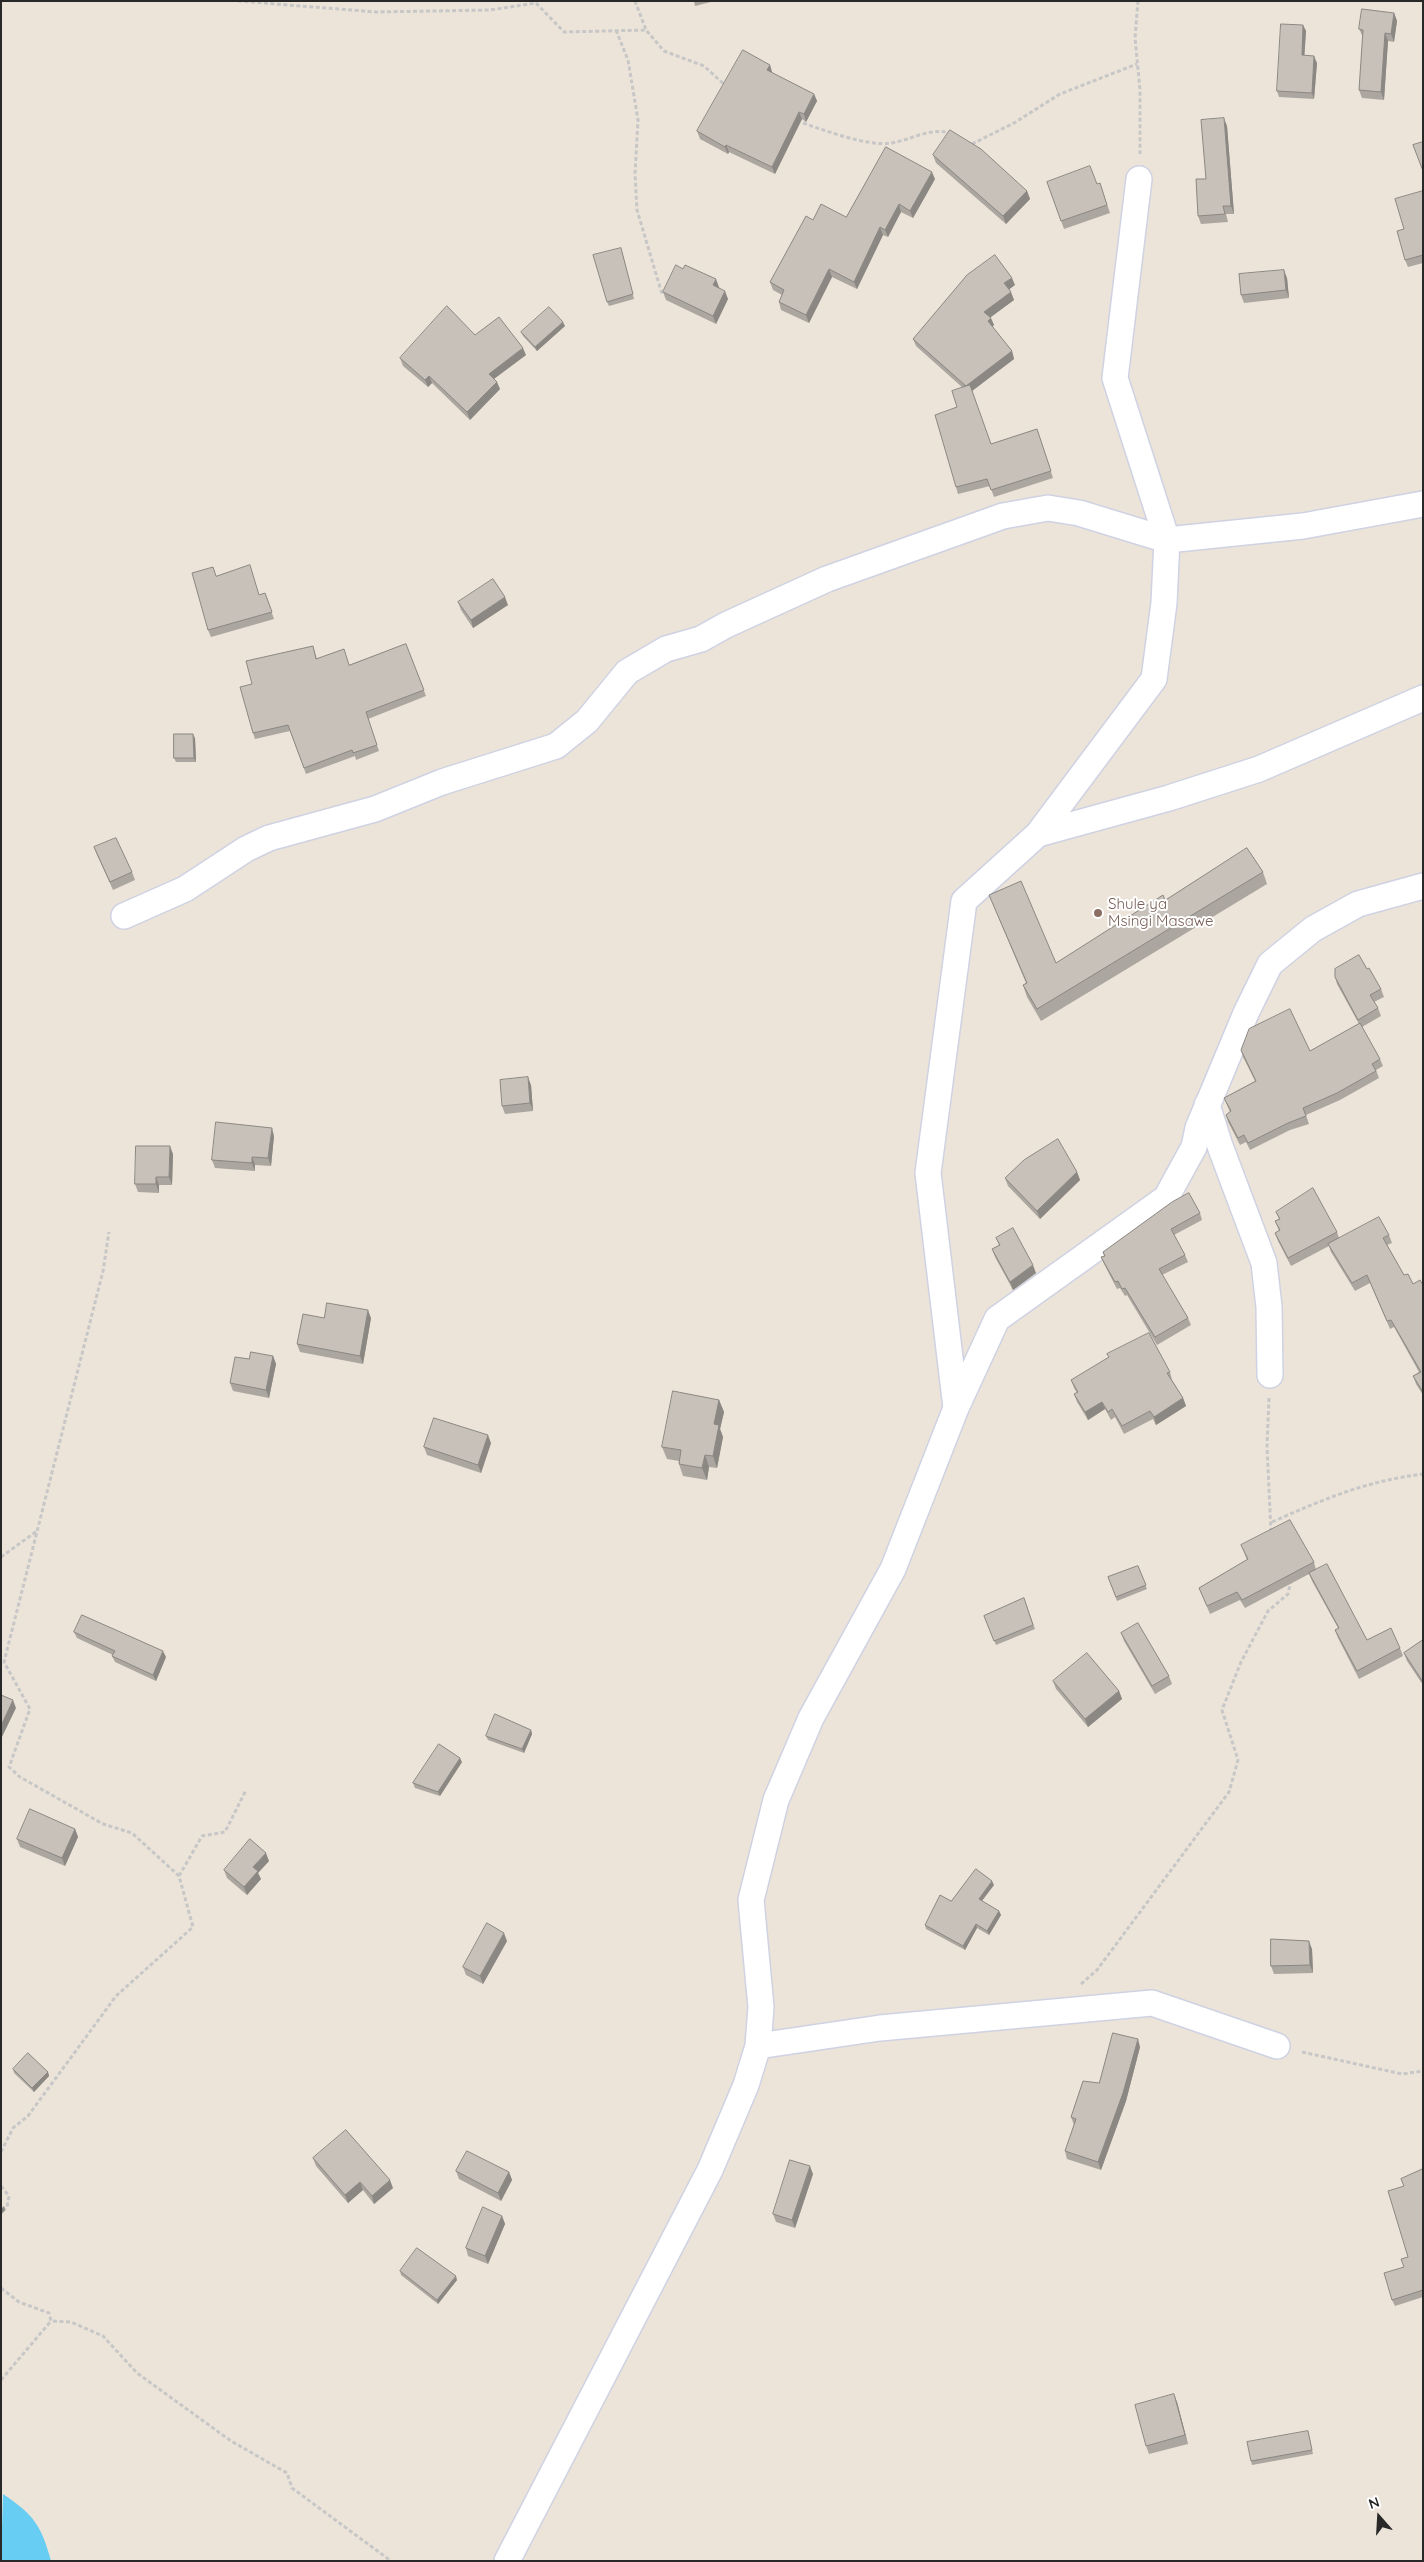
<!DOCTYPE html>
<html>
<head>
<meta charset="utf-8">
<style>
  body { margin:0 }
  #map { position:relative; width:1424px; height:2562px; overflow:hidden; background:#ece4d9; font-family:Quicksand,sans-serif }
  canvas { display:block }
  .frame { position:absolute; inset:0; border:2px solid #282828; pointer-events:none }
  .north { position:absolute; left:1354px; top:2492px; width:50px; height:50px; -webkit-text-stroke:4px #fff; paint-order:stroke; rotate:341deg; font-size:14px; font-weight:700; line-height:20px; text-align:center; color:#282828 }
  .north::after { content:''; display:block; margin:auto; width:18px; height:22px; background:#282828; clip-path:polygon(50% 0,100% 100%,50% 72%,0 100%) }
</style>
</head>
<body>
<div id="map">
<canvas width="1424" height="2562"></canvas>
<div class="frame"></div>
<div class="north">N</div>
</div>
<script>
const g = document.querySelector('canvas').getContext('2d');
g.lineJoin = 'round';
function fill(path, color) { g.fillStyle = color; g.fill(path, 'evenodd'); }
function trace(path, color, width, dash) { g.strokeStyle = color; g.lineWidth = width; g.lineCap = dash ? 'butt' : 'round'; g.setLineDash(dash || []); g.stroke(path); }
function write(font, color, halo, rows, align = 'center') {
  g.font = font + ' Quicksand,sans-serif'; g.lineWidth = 4; g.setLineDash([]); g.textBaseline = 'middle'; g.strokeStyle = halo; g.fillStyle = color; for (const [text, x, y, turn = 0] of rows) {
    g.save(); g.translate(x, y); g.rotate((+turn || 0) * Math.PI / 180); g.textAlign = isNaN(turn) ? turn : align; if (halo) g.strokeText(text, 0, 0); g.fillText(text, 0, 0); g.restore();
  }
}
const water = new Path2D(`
  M3 2494C34 2515 41 2525 51 2561H1Z`);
const path = new Path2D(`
  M238 1 376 12 490 10 536 3 564 32 646 30 664 51 704 66 727 87
  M635 1 646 30
  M1138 1 1135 38 1140 90V154
  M616 30 628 60 638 120 635 174 637 210 662 294
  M797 121C821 129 867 147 891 143 911 140 930 127 951 133
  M972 144 1014 123 1060 94 1137 64
  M1269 1398 1267 1446 1271 1532
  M1272 1522C1324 1499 1366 1481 1423 1474
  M1 1557 37 1531
  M179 1876 202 1836 225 1832 246 1790
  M1081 1984 1097 1970 1229 1792 1238 1760 1222 1710 1241 1662 1268 1611 1288 1594 1291 1580
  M1302 2052 1402 2074 1423 2071
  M1 2152 13 2128 28 2116 116 1996 193 1927 179 1876 132 1833 103 1824 20 1777 9 1767 30 1709 4 1662 103 1271 109 1232
  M1 2186 9 2196 7 2207 1 2213
  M1 2288 19 2302 49 2313 51 2321 71 2322 103 2336 137 2373 231 2441 287 2473 292 2488 391 2561
  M1 2380 51 2321`);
const minor = new Path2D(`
  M1038 834 1169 798 1259 769 1423 698
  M124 916 185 889 246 849 269 838 375 809 442 782 556 746 587 721 627 672 666 649 701 639 726 625 827 579 1003 516 1048 508 1079 513 1167 540 1303 526 1423 504
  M1207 1105 1220 1146 1264 1263 1269 1307 1270 1375
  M956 1408 928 1173 964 901 1038 834 1154 679 1164 603 1167 540 1115 378 1139 179
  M758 2046 880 2028 1152 2003 1277 2046
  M507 2561 710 2170 746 2085 758 2046 761 2007 751 1900 776 1800 811 1718 893 1569 956 1408 997 1319 1166 1198 1194 1147 1198 1128 1246 1013 1270 964 1313 929 1358 904 1423 886`);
const wall = new Path2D(`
  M694 1H715L695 6Z
  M1394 13 1397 21 1394 42 1388 41 1384 100 1362 98 1359 90 1363 37 1359 29Z
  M1303 25 1306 31 1304 55 1317 63 1314 99 1279 97 1277 91Z
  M770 65 772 73 814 94 817 101 806 122 802 119 775 174 729 152 728 154 700 139 697 131Z
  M1227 126 1234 214H1226L1228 222 1201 224 1198 216 1206 179Z
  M933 155 1027 191 1030 199 1006 224 936 163Z
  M935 179 913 218 901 212 888 237 883 235 857 289 832 277 809 323 781 310 779 302 782 295 773 290 770 282 813 220 846 217Z
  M1047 182 1097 184 1100 183 1110 213 1064 229Z
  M1423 191V263L1408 267 1405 260 1404 229Z
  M622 252 634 299 609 306 607 302Z
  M1287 278 1289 298 1244 303 1241 295Z
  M1015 285 1009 289 1014 300 990 317 994 325 992 327 1012 351 1014 359 972 391 991 444 1037 429 1053 478 994 497 990 486 958 494 956 487 957 407 963 388 916 346 913 339Z
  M719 287 728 299 716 324 666 300 663 292Z
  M565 326 537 351 523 336 521 332Z
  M475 335 526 355 494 379 500 389 470 420 432 383 428 387 403 366 400 358Z
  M216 576 259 595 265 593 274 619 211 637 208 630Z
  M458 602 508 605 473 628 461 610Z
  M406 644 426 696 368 719 379 751 356 760 355 756 306 774 290 731 255 739 253 733 252 684 313 646 317 659 349 665Z
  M195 738 196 762H176L174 758Z
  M94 847 132 872 135 880 113 890 97 855Z
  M1263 872 1267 884 1041 1021 1027 997 1023 985 1026 983 989 895 1056 963 1165 900Z
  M1367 969 1381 989 1384 997 1374 1002 1378 1008 1381 1016 1362 1027 1380 1059 1383 1066 1376 1070 1379 1078 1340 1100 1306 1115 1309 1124 1290 1130 1250 1150 1246 1142 1240 1145 1228 1122 1226 1115 1230 1112 1224 1098 1255 1081 1243 1057 1241 1050 1310 1051 1359 1024 1337 984 1335 977Z
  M531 1085 533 1111 505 1114 502 1106Z
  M274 1136 271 1166 255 1165V1171L215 1168 212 1160Z
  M173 1154 172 1185H159V1193L138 1192 135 1184Z
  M1077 1172 1080 1180 1040 1219 1008 1186 1005 1178Z
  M1276 1212 1337 1232 1339 1238 1389 1235 1392 1243 1387 1245 1404 1275 1413 1284 1423 1285V1395L1416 1384 1413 1376 1419 1372 1394 1327 1390 1329 1370 1283 1355 1291 1331 1252 1329 1246 1291 1266 1278 1241 1275 1233 1279 1231 1275 1221 1279 1219Z
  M1200 1213 1202 1220 1174 1235 1185 1255 1188 1262 1162 1275 1188 1318 1191 1325 1157 1345 1127 1295 1125 1296 1120 1288 1117 1289 1104 1264 1101 1257 1104 1256 1103 1252Z
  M996 1238 1036 1273 1013 1290 995 1257 992 1249 999 1245Z
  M324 1318H371L363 1364 300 1352 297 1344Z
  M273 1356 276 1364 269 1398 233 1391 230 1383 249 1359Z
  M1170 1372 1172 1380 1183 1398 1186 1406 1156 1425 1153 1419 1124 1434 1115 1417 1111 1420 1105 1409 1088 1420 1077 1402 1074 1394 1077 1393 1074 1388 1071 1380Z
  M719 1400 724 1412 720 1429 723 1437 717 1468 709 1467 707 1480 683 1476 679 1464V1461L667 1459 662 1447Z
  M491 1443 481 1473 427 1455 424 1447Z
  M1241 1545 1314 1562 1316 1570 1367 1640 1400 1648 1403 1656 1359 1679 1338 1638 1335 1630 1338 1628 1312 1581 1309 1574 1245 1608 1240 1600 1210 1614 1199 1588 1247 1560Z
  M1138 1566 1147 1589 1117 1601 1108 1577Z
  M1024 1598 1035 1629 996 1645 984 1616Z
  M74 1632 166 1657 156 1681 115 1662 112 1656 113 1655 77 1638Z
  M1121 1633 1169 1676 1172 1684 1155 1694 1124 1641Z
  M1423 1640V1685L1407 1661 1404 1653Z
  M1053 1681 1119 1691 1122 1699 1088 1727 1056 1689Z
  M531 1730 532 1734 524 1753 488 1740 486 1736Z
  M462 1762 440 1796 415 1788 413 1783Z
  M75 1829 78 1837 65 1866 20 1847 17 1839Z
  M269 1861 258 1873 261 1879 247 1895 227 1878 224 1870Z
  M994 1885 982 1901 999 1911 1001 1915 989 1935 977 1928 965 1950 926 1929 925 1925 951 1901Z
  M507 1941 483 1984 466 1975 463 1967Z
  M1312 1949 1313 1973 1274 1974 1271 1966Z
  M1140 2047 1126 2101 1101 2170 1067 2159 1065 2151 1074 2125 1071 2117 1099 2083Z
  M13 2069 48 2072 49 2076 34 2092 14 2073Z
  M313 2158 393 2188 374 2204 363 2190 348 2203 316 2166Z
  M1423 2169V2297L1395 2306 1392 2300 1404 2267 1408 2257 1404 2186 1401 2179Z
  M456 2171 509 2172 512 2180 501 2201 459 2179Z
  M813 2174 795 2228 776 2222 773 2214Z
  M502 2216 505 2224 488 2264 468 2256 466 2248Z
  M400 2271 457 2280 438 2304 401 2275Z
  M1177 2402 1188 2444 1149 2454 1146 2446Z
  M1308 2431 1313 2454 1252 2465 1251 2461Z`);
const shadedWall = new Path2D(`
  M1394 13 1397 21 1394 42 1391 34Z
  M1303 25 1306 31 1304 62 1302 55Z
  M1385 33 1388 41 1384 100 1381 92Z
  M1314 56 1317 63 1314 99 1312 93Z
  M770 65 772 72 769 78 767 70Z
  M814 94 817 101 806 122 804 114Z
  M799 112 802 119 775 174 772 167Z
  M1224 118 1227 126 1234 214 1231 206Z
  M726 145 729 152 728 154 725 147Z
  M932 172 935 179 913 218 910 211Z
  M1027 191 1030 199 1006 224 1003 216Z
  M899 204 901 212 888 237 885 230Z
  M880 227 883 235 857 289 854 282Z
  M829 269 832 277 809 323 806 315Z
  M1284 270 1287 278 1289 298 1286 290Z
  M1012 278 1015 285 1007 291 1004 283Z
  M716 279 719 287 716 293 713 285Z
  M725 291 728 299 716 324 713 316Z
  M1011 292 1014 300 987 320 984 312Z
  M991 318 994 325 990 329 988 321Z
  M563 322 565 326 537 351 535 347Z
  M523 348 526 355 491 381 489 374Z
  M1012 351 1014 359 972 391 966 386Z
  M429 376 432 383 428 387 425 380Z
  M497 382 500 389 470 420 467 412Z
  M505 597 508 605 473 628 471 620Z
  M193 734 195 738 196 762 194 758Z
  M528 1077 531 1085 533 1111 530 1103Z
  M272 1128 274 1136 271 1166 268 1158Z
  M170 1146 173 1154 172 1185 169 1177Z
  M252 1157 255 1165V1171L252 1163Z
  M1077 1172 1080 1180 1040 1219 1037 1211Z
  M156 1177 159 1185V1193L156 1184Z
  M1033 1265 1036 1273 1013 1290 1010 1282Z
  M368 1310 371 1318 363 1364 360 1356Z
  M273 1356 276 1364 269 1398 266 1390Z
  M1183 1398 1186 1406 1156 1425 1154 1417Z
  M719 1400 724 1412 720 1429 723 1437 717 1468 713 1456 714 1424Z
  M1102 1402 1105 1409 1088 1420 1085 1412Z
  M488 1435 491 1443 481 1473 478 1465Z
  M705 1455 709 1467 707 1480 702 1468Z
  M163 1651 166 1657 156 1681 153 1675Z
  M1119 1691 1122 1699 1088 1727 1085 1719Z
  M13 1700 16 1708 1 1739V1726Z
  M531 1730 532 1734 524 1753 522 1749Z
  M460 1758 462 1762 440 1796 438 1792Z
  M75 1829 78 1837 65 1866 62 1858Z
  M266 1853 269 1861 258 1873 261 1879 247 1895 244 1887 253 1867Z
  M992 1881 994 1885 980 1903 979 1899Z
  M999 1911 1001 1915 989 1935 987 1931Z
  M976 1924 977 1928 965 1950 963 1946Z
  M504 1933 507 1941 483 1984 480 1976Z
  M1309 1941 1312 1949 1313 1973 1310 1965Z
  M1138 2039 1140 2047 1126 2101 1101 2170 1098 2162Z
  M48 2072 49 2076 34 2092 32 2088Z
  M810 2166 813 2174 795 2228 792 2220Z
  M509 2172 512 2180 501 2201 498 2193Z
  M390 2180 393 2188 374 2204 372 2196Z
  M360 2182 363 2190 348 2203 345 2195Z
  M4 2206 5 2210 1 2215V2209Z
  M502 2216 505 2224 488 2264 485 2256Z
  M456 2276 457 2280 438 2304 437 2300Z
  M1174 2394 1177 2402 1188 2444 1185 2435Z`);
const building = new Path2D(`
  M1362 9 1394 13 1391 34 1385 33 1381 92 1359 90 1363 30 1359 29Z
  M1281 24 1303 25 1302 55 1314 56 1312 93 1277 91Z
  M743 50 770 65 767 70 814 94 804 114 799 112 772 167 726 145 725 147 697 131Z
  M1224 118 1231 206H1223L1225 214 1198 216 1196 179H1206L1201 120Z
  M950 130 981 149 1027 191 1003 216 933 155Z
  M1423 142V171L1413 145Z
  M886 147 932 172 910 211 899 204 885 230 880 227 854 282 829 269 806 315 779 302 784 290 770 282 806 216 813 220 821 204 846 217Z
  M1090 166 1097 184 1100 183 1107 205 1061 221 1047 182Z
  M1423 191V255L1405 260 1397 231 1404 229 1395 199Z
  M621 248 633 294 607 302 593 255Z
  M995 255 1012 278 1004 283 1011 292 984 312 991 318 988 321 1012 351 966 386 913 339 967 275Z
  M676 265 683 269 685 265 716 279 713 285 725 291 713 316 663 292Z
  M1284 270 1286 290 1241 295 1239 274Z
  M447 306 475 335 499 317 523 348 489 374 497 382 467 412 429 376 425 380 400 358Z
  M549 307 563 322 535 347 521 332Z
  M970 385 991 444 1037 429 1051 471 991 490 987 479 956 487 935 415 957 407 952 391Z
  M250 565 259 595 265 593 272 612 208 630 192 573 213 567 216 576Z
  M493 579 505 597 471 620 458 602Z
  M406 644 424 690 366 712 377 745 353 753 352 750 304 768 288 725 253 733 240 687 252 684 246 661 313 646 316 659 344 649 349 665Z
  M174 734H193L194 758H174Z
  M116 838 132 872 110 882 94 847Z
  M1247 848 1263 872 1037 1009 1023 985 1027 983 989 895 1021 881 1056 963 1163 895 1165 900Z
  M1359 955 1367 969 1369 968 1381 989 1370 995 1378 1008 1358 1020 1335 977V969Z
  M1290 1009 1310 1051 1360 1023 1380 1059 1372 1064 1376 1071 1337 1093 1303 1108 1306 1116 1288 1123 1248 1143 1244 1135 1238 1138 1226 1115 1231 1111 1224 1098 1256 1081 1241 1050 1249 1029Z
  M528 1077 530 1103 502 1106 500 1080Z
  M216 1122 272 1128 268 1158 252 1157V1163L212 1160Z
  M1058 1139 1077 1172 1037 1211 1005 1178 1024 1160Z
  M136 1146H170L169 1177H156V1184H135Z
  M1313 1188 1337 1232 1288 1258 1275 1233 1280 1230 1275 1221 1280 1219 1276 1212Z
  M1189 1193 1200 1213 1171 1229 1185 1255 1159 1269 1188 1318 1155 1337 1125 1288 1122 1289 1118 1281 1115 1282 1101 1257 1105 1256 1103 1252 1172 1202Z
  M1379 1217 1389 1235 1383 1238 1404 1275 1408 1274 1413 1284 1420 1280 1423 1285V1392L1413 1376 1421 1372 1391 1320 1387 1321 1367 1275 1352 1283 1328 1244Z
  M1013 1228 1033 1265 1010 1282 992 1249 1000 1245 996 1238Z
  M327 1303 368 1310 360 1356 297 1344 303 1314 324 1318Z
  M1149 1333 1170 1372 1167 1373 1183 1398 1154 1417 1150 1411 1122 1426 1112 1409 1108 1412 1102 1402 1085 1412 1074 1394 1078 1392 1071 1380 1109 1357 1107 1354Z
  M251 1352 273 1356 266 1390 230 1383 235 1357 249 1359Z
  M673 1391 719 1400 714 1424 719 1425 713 1456 705 1455 702 1468 679 1464 681 1450 662 1447Z
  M434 1418 488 1435 478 1465 424 1447Z
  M1290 1520 1314 1562 1242 1600 1237 1592 1207 1606 1199 1588 1248 1559 1241 1545Z
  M1327 1564 1367 1640 1391 1628 1400 1648 1357 1671 1335 1630 1339 1628 1309 1573Z
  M1138 1566 1146 1585 1116 1597 1108 1577Z
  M1024 1598 1033 1625 994 1641 984 1616Z
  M82 1615 163 1651 153 1675 112 1656 115 1651 74 1632Z
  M1138 1623 1169 1676 1152 1686 1121 1633Z
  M1423 1640V1682L1404 1653Z
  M1087 1653 1119 1691 1085 1719 1053 1681Z
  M1 1695 13 1700 1 1726Z
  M495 1714 531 1730 522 1749 486 1736Z
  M439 1744 460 1758 438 1792 413 1783Z
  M30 1809 75 1829 62 1858 17 1839Z
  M250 1839 266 1853 253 1867 258 1871 244 1887 224 1870Z
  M976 1869 992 1881 979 1899 999 1911 987 1931 976 1924 963 1946 925 1925 940 1895 951 1901Z
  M487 1923 504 1933 480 1976 463 1967Z
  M1271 1939 1309 1941 1310 1965 1271 1966Z
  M1113 2033 1138 2039 1123 2093 1098 2162 1065 2151 1076 2119 1071 2117 1083 2081 1099 2083Z
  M28 2053 48 2072 32 2088 13 2069Z
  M346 2130 390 2180 372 2196 360 2182 345 2195 313 2158Z
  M467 2151 509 2172 498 2193 456 2171Z
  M790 2160 810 2166 792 2220 773 2214Z
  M1423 2169V2290L1392 2300 1384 2273 1404 2267 1401 2259 1408 2257 1388 2191 1404 2186 1401 2179Z
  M483 2207 502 2216 485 2256 466 2248Z
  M417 2248 456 2276 437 2300 400 2271Z
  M1174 2394 1185 2435 1146 2446 1135 2405Z
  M1308 2431 1312 2450 1251 2461 1247 2442Z`);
const markers = [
  [1098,913,5,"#8d6e63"]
];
const educationNames = [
  ["Shule ya",1108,904],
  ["Msingi Masawe",1108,921]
];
fill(water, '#67cdf3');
trace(minor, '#cfd2e2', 28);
trace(path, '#c7c7c7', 3, [4, 2.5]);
trace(minor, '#fff', 25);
fill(wall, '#aba69f');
fill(shadedWall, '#8b8782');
fill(building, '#c7c1b9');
trace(building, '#8b8782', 1);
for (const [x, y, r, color] of markers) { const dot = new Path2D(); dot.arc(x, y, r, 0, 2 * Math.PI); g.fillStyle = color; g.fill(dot); trace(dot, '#fff', 2); }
write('15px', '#785e54', '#fff', educationNames, 'left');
</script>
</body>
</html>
